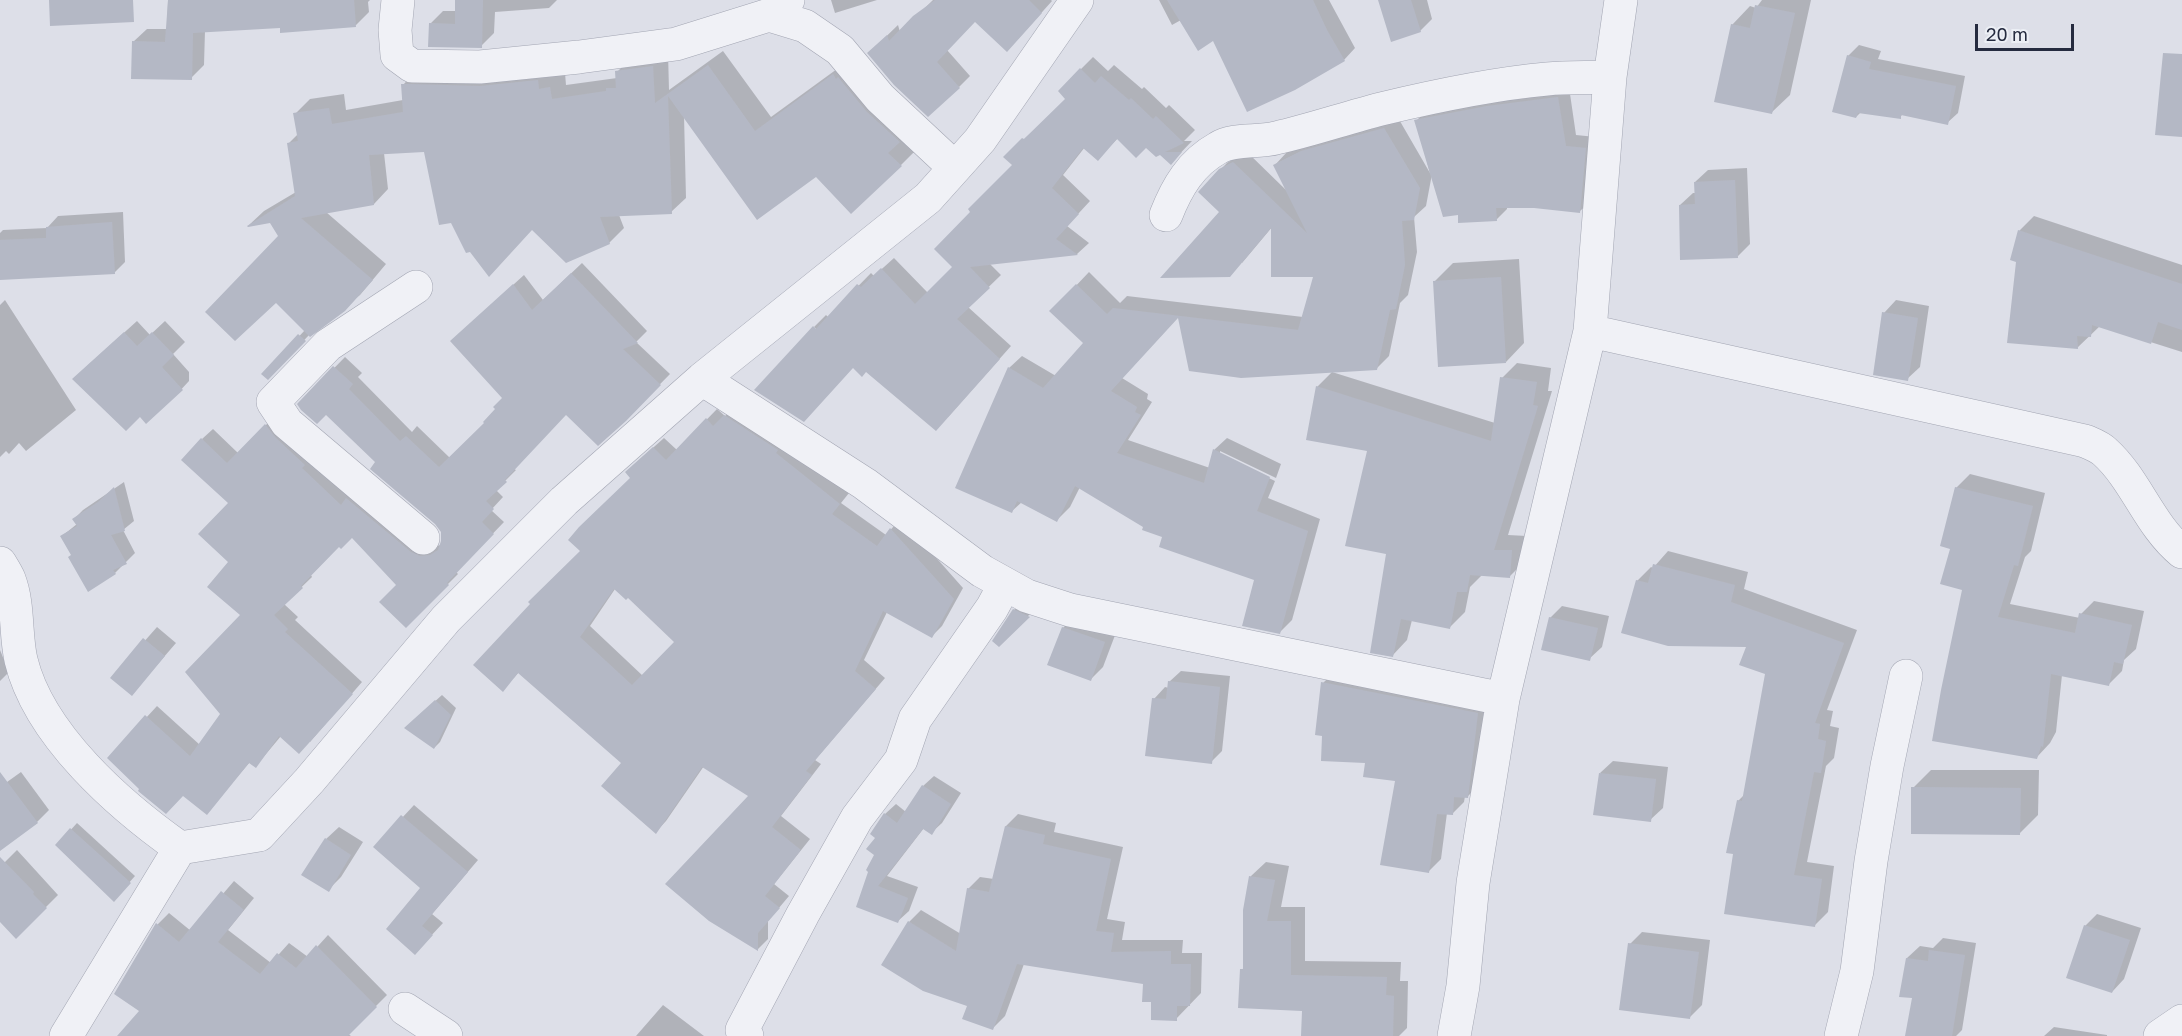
<!DOCTYPE html>
<html>
<head>
<meta charset="utf-8">
<style>
  body { margin:0 }
  #map { position:relative; width:2182px; height:1036px; overflow:hidden; background:#dddfe8; font-family:"Golos Text",sans-serif }
  canvas { display:block }
  .scale { position:absolute; left:1975px; top:24px; width:99px; height:27px; box-sizing:border-box; border:3px solid #252b3f; border-top:0; padding-left:8px; font-size:18px; line-height:21px; white-space:nowrap; color:#252b3f; -webkit-text-stroke:4px #eceff5; paint-order:stroke }
</style>
</head>
<body>
<div id="map">
<canvas width="2182" height="1036"></canvas>
<div class="scale">20 m</div>
</div>
<script>
const g = document.querySelector('canvas').getContext('2d');
g.lineJoin = 'round';
function fill(path, color) { g.fillStyle = color; g.fill(path, 'evenodd'); }
function trace(path, color, width, dash) { g.strokeStyle = color; g.lineWidth = width; g.lineCap = dash ? 'butt' : 'round'; g.setLineDash(dash || []); g.stroke(path); }
const shadow = new Path2D(`
  M168 0H370L368 2 369 12 356 25 281 26 205 31 204 65 191 78 133 42 147 29H167Z
  M457 0H557L549 8 495 12 494 33 481 46 430 24 443 11H457Z
  M831 0H877L835 13Z
  M933 0H1051L1052 1 1018 39 975 20 947 50 970 76 959 87 869 53 898 25 900 32Z
  M1159 0H1329L1355 48 1344 60 1213 39 1181 20 1172 25Z
  M1385 0H1427L1432 19 1420 31Z
  M1762 0H1811L1790 95 1771 113 1732 25 1750 6 1756 8Z
  M1859 45 1881 51 1878 59 1965 76 1958 113 1947 123 1903 114 1900 117 1861 112 1856 117 1848 56Z
  M723 51 771 117 848 61 915 151 901 165 817 175 684 115 686 198 671 212 619 215 624 228 609 243 532 229 426 150 384 153 388 189 374 204 326 212 386 264 360 295 310 334 268 378 264 374 305 330 280 236 271 222 249 225 264 211 296 192 288 144 298 134 295 114 310 99 344 94 346 110 403 100V85L417 70 565 73 566 85 617 78V72L632 57 668 52 669 90Z
  M1093 57 1108 71 1114 65 1142 89 1144 87 1166 108 1169 105 1195 130 1184 141H1192L1171 163 1160 153 1146 146 1118 138 1098 159 1085 147 1063 175 1090 201 1067 226 1089 243 1077 254 990 264 1001 275 968 307 1011 346 948 417 866 370 862 375 814 327 826 315 828 317 871 273 874 276 894 258 928 293 954 267 1014 165 1005 157 1067 99 1081 69Z
  M1569 87 1576 135 1596 137 1591 201 1580 211 1534 206H1507V209L1496 220 1459 214 1432 174 1426 206 1414 217 1417 252 1408 295 1400 303 1389 356 1376 369 1190 370 1179 316 1122 378 1148 394 1147 399 1152 402 1128 440 1210 468 1214 450 1227 438 1281 464 1276 478 1220 451V454L1275 481 1268 498 1320 519 1292 620 1280 632 1256 579 1145 526 1080 487 1070 507 1057 520 1022 502 1012 511 1009 368 1022 356 1056 376 1085 343 1052 311 1089 272 1120 303 1127 296 1303 317 1315 275 1273 226 1242 263 1221 212 1214 176 1227 163 1246 151 1286 190 1275 165 1287 152 1315 139 1397 116 1430 173 1416 121 1427 110Z
  M1747 168 1750 244 1737 257 1680 205 1693 193H1696L1695 182 1708 170Z
  M123 212 125 262 114 273 0 278V233L3 230 47 228 58 216Z
  M2034 216 2182 265V352L2100 326 2077 348 2019 231Z
  M1519 259 1524 343 1506 362 1435 281 1453 263Z
  M582 263 647 331 636 342 670 374 625 420 566 414 514 469 516 470 496 490 503 497 491 510 504 522 456 572 458 574 406 626 398 585 352 536 339 546 311 575 312 577 284 604 298 617 295 620 362 682 310 742 281 736 256 766 250 762 206 813 183 794 142 789 109 758 157 706 200 745 222 714 243 615 230 562V503L202 439 213 429 238 453 276 415 431 547 441 545 442 532 437 523 377 462 326 413 299 404 345 357 362 373 358 377 412 432 417 426 450 458 486 423 504 398 462 331 524 275 543 300Z
  M5 300 76 410 26 451 19 443 9 454 6 451 0 457V305Z
  M1896 300 1929 306 1920 367 1907 379 1884 313Z
  M137 321 150 335 165 321 185 342 173 354 189 372V381L177 394 86 367Z
  M1517 363 1551 368 1548 391H1552L1508 535 1527 536 1525 561 1510 576 1482 575 1470 587 1465 612 1450 627 1412 620 1407 640 1392 656 1387 553 1368 450 1317 387 1332 372 1495 423 1502 378Z
  M735 406 849 493 841 503 886 535 901 518 963 588 942 626 932 636 887 612 864 660 885 678 815 760 821 764 781 816 810 839 774 884 789 896 768 921V939L758 949 750 796 704 766 666 821 656 832 623 763 519 672 513 679 582 551 632 478 637 462 664 438 677 450 717 409 725 416ZM615 589 628 596 676 642 643 676 590 626Z
  M1970 474 2045 493 2031 551 2025 557 2010 604 2080 618 2081 614 2094 601 2144 611 2136 649 2124 660 2122 671 2108 685 2062 675 2056 732 2050 743 2037 757 1964 589 1952 548 1956 488Z
  M124 482 134 521 123 530 135 553 115 573 72 555 62 536 77 524 74 519 83 510Z
  M1668 551 1748 572 1744 589 1857 630 1827 710 1833 711 1830 726 1839 728 1834 758 1826 766 1807 862 1834 866 1828 912 1814 926 1734 853 1738 801 1745 794 1767 673 1748 646 1637 581 1651 567 1653 568Z
  M1020 604 1034 610 999 645 1014 610Z
  M1562 606 1609 616 1602 647 1589 659 1550 618Z
  M1075 615 1117 630 1103 667 1091 679 1063 628Z
  M157 627 176 643 132 694 112 678Z
  M0 650 9 672 0 681Z
  M1181 671 1230 676 1222 751 1211 762 1154 699 1165 687 1169 688V682Z
  M1335 671 1489 701 1479 785 1467 797 1465 796 1464 802 1452 814 1447 813 1441 859 1429 871 1396 779 1367 761 1323 683Z
  M442 695 456 708 440 742 434 748 412 722Z
  M1613 761 1668 767 1663 808 1650 820 1600 773Z
  M1931 770H2039L2038 815 2020 833 1913 788Z
  M21 772 49 810 37 822 0 843V787Z
  M934 776 961 793 942 823 931 833 924 828 887 876 918 887 909 911 898 921 858 906 876 855 877 838 872 834 885 814 896 804 906 812 923 786Z
  M414 805 478 860 432 914 443 923 415 953 422 888 375 847Z
  M1018 814 1056 823 1054 832 1123 847 1107 919 1125 922 1122 940H1183L1182 953H1202L1201 993 1176 1019 1152 1001 1144 982 1024 964 1005 1016 993 1028 969 1005 909 922 921 910 961 934 968 889 980 877 994 879 1006 826Z
  M77 823 135 876 119 894 57 845Z
  M339 827 363 842 341 877 328 890 326 839Z
  M17 850 58 895 16 937 0 920V867Z
  M1266 862 1289 866 1281 907H1305V961L1401 962 1400 981H1408L1407 1028 1399 1036H1303L1304 1009 1242 970 1244 967 1251 876Z
  M234 881 254 898 228 930 271 963 289 943 308 957 328 935 387 995 348 1034 351 1036H119L141 1011 116 993 158 924 169 913 191 931Z
  M2097 914 2141 928 2124 979 2112 992 2085 926Z
  M1642 932 1710 940 1702 1005 1690 1017 1630 944Z
  M1943 938 1976 943 1962 1030 1956 1036H1912L1913 997 1907 958 1920 946 1933 948Z
  M663 1005 704 1036H636Z
  M2054 1027 2107 1035V1036H2044Z`);
const building = new Path2D(`
  M49 0H133L134 22 50 26Z
  M168 0H354L356 27 280 33V28L193 33 192 80 131 79 132 41 165 42Z
  M455 0H483L482 48 428 47 429 23 455 24Z
  M935 0H1029L1042 13 1007 52 975 22 937 62 960 88 928 117 894 85 867 53 887 35 889 41 913 16Z
  M1167 0H1313L1327 30 1345 61 1295 90 1247 112 1213 41 1198 51Z
  M1378 0H1411L1421 32 1391 42Z
  M1755 5 1795 13 1772 114 1714 102 1731 24 1750 28Z
  M2163 53 2182 54V137L2155 135Z
  M1847 55 1871 62 1869 69 1956 86 1948 125 1901 115V119L1858 113 1856 118 1832 112Z
  M708 65 755 131 833 74 836 79 838 77 867 112 900 142 888 153 902 166 851 214 816 177 757 220 668 96 672 214 600 217 610 244 566 263 532 230 489 277 470 252 466 253 451 223 439 225 424 152 369 155 374 205 301 218 373 280 345 311 310 337 276 303 235 341 205 312 278 236 270 223 248 227 247 226 295 196 287 143 298 141 293 113 329 108 332 124 403 112 401 84H408L480 86 538 80 539 89 550 87 552 99 606 91V88H616L615 71 653 66 655 103Z
  M1080 68 1095 83 1101 76 1129 100 1131 98 1153 119 1156 116 1184 143 1165 152H1182L1171 165 1160 155 1156 157 1146 148 1136 158 1117 139 1098 161 1083 148 1052 188 1079 214 1056 239 1078 255 970 267 990 288 957 319 1000 359 936 431 866 372 862 377 853 368 804 422 754 390 813 326 816 329 857 284 861 287 881 268 915 304 952 267 934 249 970 212 968 209 1012 165 1003 157 1022 138 1024 139 1065 99 1058 91Z
  M1558 97 1566 146 1586 148 1580 213 1534 208H1496L1497 221 1458 223V215L1443 217 1414 120 1487 106Z
  M1384 128 1420 188 1414 220 1402 221 1405 265 1396 309 1390 310 1377 370 1241 378 1189 371 1178 318 1111 391 1137 407 1135 412 1141 415 1117 453 1204 483 1213 449 1270 477 1257 511 1308 531 1280 634 1242 626 1254 580 1159 547 1162 537 1142 530 1143 527 1075 486 1057 522 1017 501 1012 513 955 488 1008 367 1043 388 1083 343 1049 311 1076 284 1107 314 1113 308 1298 330 1313 277H1271V228L1230 277 1160 278 1219 212 1198 192 1219 169 1233 162 1307 233 1273 165 1301 151Z
  M1735 180 1738 258 1680 260 1679 205 1695 204 1694 182Z
  M112 222 115 274 0 280V240L46 238V227Z
  M2018 230 2182 284V330L2158 322 2151 344 2092 325 2091 337 2077 336 2078 349 2007 343 2016 262 2010 260Z
  M571 273 638 343 623 349 661 385 626 421 598 446 566 415 505 480 507 482 486 501 494 509 482 522 494 534 447 583 449 585 406 628 379 602 396 585 352 538 341 549 339 547 301 586 303 588 274 615 288 629 285 632 353 694 299 754 279 736 256 768 249 763 207 815 183 796 166 814 138 791 139 789 107 758 145 715 190 756 220 714 185 672 240 615 207 587 228 562 198 534 228 503 181 460 201 438 227 463 265 424 275 437 305 465 302 468 341 505 346 498 411 552 420 556 430 555 438 550 441 541V532L435 524 370 469 375 462 326 415 317 424 301 410 297 404 333 366 353 384 349 389 400 441 406 436 439 467 484 423 483 422 495 409 493 407 502 398 450 341 513 284 532 310Z
  M1501 277 1506 363 1438 367 1433 281Z
  M1882 312 1918 318 1908 381 1873 375Z
  M124 332 137 346 152 332 174 355 162 367 183 390 146 424 140 417 126 431 72 379Z
  M298 334 306 341 268 380 261 374Z
  M1500 377 1537 382 1533 405 1538 406 1494 550H1512L1510 578 1470 575 1467 592H1457L1450 629 1401 619 1393 657 1370 653 1386 554 1345 546 1367 451 1306 440 1316 386 1491 441Z
  M724 415 778 450 776 453 840 504 832 514 877 546 890 528 954 599 932 638 883 611 855 671 876 689 806 771 812 775 772 827 801 850 765 896 780 908 758 933V951L709 921 665 884 748 796 702 767 656 834 601 786 621 763 518 673 503 692 473 665 530 604 528 602 580 551 568 540 579 527 630 478 625 472 653 447 666 460 706 418 713 426ZM614 589 626 600 628 598 674 642 632 685 580 637Z
  M114 487 125 531 111 535 127 564 113 570 116 574 88 592 68 557 71 555 60 536 77 526 72 519 98 502Z
  M1955 487 2033 506 2018 566 2014 565 1998 617 2075 633 2079 613 2132 625 2123 664 2114 662 2109 686 2051 674 2043 747 2041 746 2037 759 1932 741 1941 690 1962 590 1940 584 1950 549 1940 546Z
  M1653 564 1735 585 1731 602 1844 643 1815 723 1820 724 1818 739 1826 741 1821 773 1814 772 1794 875 1822 879 1815 927 1724 914 1733 854 1726 853 1737 800 1742 801 1765 674 1739 665 1746 647 1668 646 1621 633 1636 580 1648 583Z
  M1013 609 1030 617 999 647 992 641Z
  M1549 617 1598 628 1590 661 1541 650Z
  M1062 627 1105 642 1091 681 1047 665Z
  M143 638 165 656 132 696 110 678Z
  M1168 681 1220 687 1212 764 1145 756 1152 698 1166 699Z
  M1321 682 1478 713 1468 798 1454 797 1453 815 1437 814 1429 873 1380 865 1395 781 1363 777 1365 763 1321 761 1322 736 1315 735Z
  M435 700 451 715 434 749 404 728Z
  M0 772 38 823 0 851Z
  M1599 773 1656 779 1651 822 1593 815Z
  M922 785 951 804 932 835 923 829 878 886 908 898 898 923 856 907 868 872 866 870 874 855 866 849 875 838 870 834 884 813 897 823Z
  M1911 787 2021 788 2020 835 1911 834Z
  M401 815 468 872 422 926 433 935 415 955 386 929 420 888 373 847Z
  M1005 826 1045 835 1043 844 1111 859 1096 931 1114 933 1111 952 1171 951V964H1191L1190 1006H1177V1021L1151 1020V1002H1142L1143 984 1017 964 993 1030 962 1019 967 1006 923 991 881 965 908 921 956 951 967 888 989 892Z
  M70 828 131 883 114 902 55 845Z
  M325 838 351 855 329 892 301 875Z
  M0 857 34 892 33 894 47 908 16 939 0 922Z
  M1249 876 1275 880 1267 921H1291V975L1387 977 1386 995 1394 996 1393 1036H1301L1302 1011 1238 1008 1240 969H1243V910Z
  M221 891 244 910 218 942 260 974 277 953 296 968 316 945 377 1007 348 1036H117L139 1011 114 994 156 923 179 942Z
  M2084 925 2130 940 2112 993 2066 978Z
  M1628 943 1699 952 1690 1019 1619 1010Z
  M1929 950 1965 955 1952 1036H1905L1912 998 1899 997 1906 958 1928 961Z`);
const minor = new Path2D(`
  M398 0 395 30 397 55 412 66 480 67 579 57 676 44 769 15
  M788 0 769 15 805 26 840 50 880 98 955 168
  M1166 215C1177 187 1191 163 1218 148 1234 138 1257 143 1276 138 1311 130 1346 118 1381 109 1435 96 1491 84 1547 79 1568 77 1589 78 1610 77
  M416 287 328 345 273 402 287 423 423 538
  M1590 331 2085 441C2092 444 2100 447 2105 452 2136 480 2149 525 2182 552
  M702 379 865 484 982 571 1027 596 1070 610 1503 699
  M0 563C3 568 7 574 9 579 19 605 15 634 21 660 39 735 119 805 180 848L259 835 309 781 446 619 564 501 702 379 928 198 980 140 1077 0
  M405 1009 446 1036
  M66 1036 180 848
  M747 1036 742 1030 803 914 857 818 901 760 915 719 992 608 1005 584
  M1454 1036 1463 986 1473 883 1503 699 1590 331 1610 77 1621 0
  M1841 1036 1857 971 1871 861 1887 766 1906 676
  M2160 1036 2182 1021`);
fill(shadow, '#0003');
fill(building, '#b4b8c5');
trace(minor, '#a2a5b2', 34);
trace(minor, '#f0f1f6', 33);
</script>
</body>
</html>
